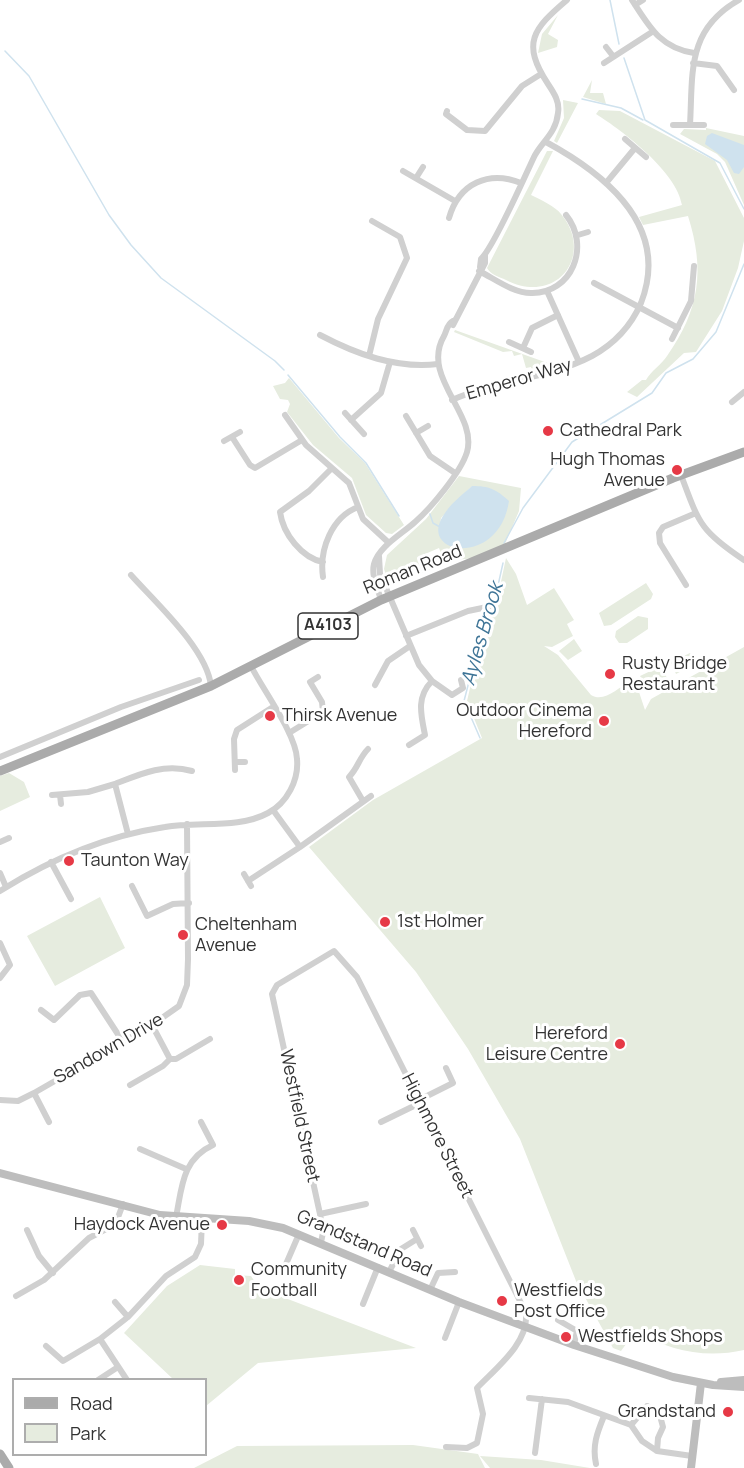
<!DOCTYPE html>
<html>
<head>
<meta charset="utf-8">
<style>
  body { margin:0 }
  #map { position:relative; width:744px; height:1468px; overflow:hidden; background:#fff; font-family:Manrope,sans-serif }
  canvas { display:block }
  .legend { position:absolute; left:12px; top:1378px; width:195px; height:78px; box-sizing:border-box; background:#fff; border:2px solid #adadad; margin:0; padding:8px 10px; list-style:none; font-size:18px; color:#333 }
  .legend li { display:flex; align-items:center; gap:12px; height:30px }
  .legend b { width:30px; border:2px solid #adadad }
</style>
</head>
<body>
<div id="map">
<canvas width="744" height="1468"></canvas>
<ul class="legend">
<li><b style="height:8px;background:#ababab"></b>Road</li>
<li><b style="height:16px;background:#e6ecdf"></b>Park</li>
</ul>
</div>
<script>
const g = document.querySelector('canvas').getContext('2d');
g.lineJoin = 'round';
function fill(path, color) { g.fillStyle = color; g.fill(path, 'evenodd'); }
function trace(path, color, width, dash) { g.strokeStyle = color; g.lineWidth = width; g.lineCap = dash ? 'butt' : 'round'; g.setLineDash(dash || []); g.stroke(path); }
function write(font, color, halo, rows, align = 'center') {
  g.font = font + ' Manrope,sans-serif'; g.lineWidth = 6; g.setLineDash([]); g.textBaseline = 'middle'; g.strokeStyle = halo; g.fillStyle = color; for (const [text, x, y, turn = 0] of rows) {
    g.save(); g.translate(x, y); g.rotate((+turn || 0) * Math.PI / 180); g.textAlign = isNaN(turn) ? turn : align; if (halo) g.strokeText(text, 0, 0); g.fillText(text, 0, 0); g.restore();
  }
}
const green = new Path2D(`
  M558 15 548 34 558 40 557 47 538 53 542 34Z
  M592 80 590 93H603L606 104 583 97Z
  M563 100 578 103 557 143 554 141 564 118Z
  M599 110 620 111 715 161 744 218V241L738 268 722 311 696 352 684 353 637 397 627 392 642 380H646C651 371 661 365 667 356 700 309 705 270 688 216L643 225 639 217 682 205C677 172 623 131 596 114Z
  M706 128 744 136V205L725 162 717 154 680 134 684 129 706 130Z
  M547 151H553L531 195C540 199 556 207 561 214 595 255 557 306 506 280 499 277 490 274 487 268Z
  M455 330 556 366 533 373 531 367 526 368 522 354 514 356 512 351 503 352 454 332Z
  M289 378 339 438 365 463 404 525 392 534 386 533 366 515 352 478 313 445 287 412 290 404 288 400 280 399 273 386 285 383Z
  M459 476 521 488 519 511 505 544 476 558 454 560 445 564 439 548 425 554 431 569 395 584 387 578 384 569 387 555 426 519ZM472 486 439 533 441 518Z
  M506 558 516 574 527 605 554 588 574 620 567 624 573 636 552 647 544 646 558 655 591 695C604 703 618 688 630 681L638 689 645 710 651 699 744 647V1350C704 1359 670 1350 635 1332L621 1351 613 1348 576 1281 520 1139 468 1049 416 972 309 847 373 800 482 738 467 701 481 641 495 610Z
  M646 583 653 594 651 599 611 625 604 626 599 613Z
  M638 616 648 618V629L627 643H619L615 637 616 631Z
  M574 639 582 651 568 660 559 651Z
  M690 653 697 663 676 674 671 662Z
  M661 666 668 680 648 690 640 676Z
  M9 773 24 782 30 797 0 811V776Z
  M100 897 125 948 55 986 27 936Z
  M200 1265 235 1269V1275L251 1276 259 1288 416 1348 258 1363 206 1406V1380L173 1379 124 1333 167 1286Z
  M413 1445 478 1454 485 1468H194L237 1446Z
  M480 1456 541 1460 590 1468H490Z`);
const water = new Path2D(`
  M712 133 744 145V167L739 174 734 173 727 160 705 144 707 136Z
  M472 486C489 486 496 489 509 501 499 568 418 555 443 516 450 504 462 495 472 486Z`);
const stream = new Path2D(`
  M610 0 619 44
  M5 51 29 76 109 215 131 245 161 278 275 361 284 370
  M624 58 645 120 720 163 744 209
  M582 99 621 108 643 120
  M288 375 340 437 366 463 399 516
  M430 514 433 523 440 527
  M504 543 523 508 572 442 652 393 666 373 693 359 716 332 744 264
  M480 738 464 701 480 639 493 608 503 563`);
const street = new Path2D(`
  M632 0C649 26 660 48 694 53
  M635 5 643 0
  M606 47 613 56
  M604 63 652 32
  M693 63 717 66 734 90
  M447 111 446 114 467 130 485 131 522 86 541 74
  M673 125H704
  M690 125C693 73 686 30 739 0
  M625 139 646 157
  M403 171 455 201
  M416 178 423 167
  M606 183 635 148
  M449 218C459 183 489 170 521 183
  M578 235 588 232
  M480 267 481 259C494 247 525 176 534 157 541 142 556 134 558 113 560 102 554 93 548 84 521 43 533 29 567 0
  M479 271C495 279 513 293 531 293 572 294 591 246 566 215
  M594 283 678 328
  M547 291 579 362
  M453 325 485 263V255
  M320 335C356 354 396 369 438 364
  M672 339 691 301 694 266
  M509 342 531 352
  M523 348 532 328 558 315
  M369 356 378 319 407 258 400 237 372 221
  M452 400C497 380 548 379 592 356 614 344 631 326 641 303 671 226 605 174 546 142
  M732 402 744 392
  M345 413 364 434
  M285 415 306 445 349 483 363 519 389 543
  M406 416 430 456 455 473
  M351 420 381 393 390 362
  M416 433 428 426
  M232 437 250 465 255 468 302 440
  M224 441 240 432
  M681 475C699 523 700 531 744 560
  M379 556 380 574 419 665 432 681 452 695 463 688 461 680
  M323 562C302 558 283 534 280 512L309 491 331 469
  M131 575C155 602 207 649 211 686
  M323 577C319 549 332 517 358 507
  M686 585 660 543 659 533 663 527 696 513
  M381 600C378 589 371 576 374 564 379 546 402 534 415 522 431 508 461 472 467 452 478 414 420 377 444 336 447 330 447 324 453 321
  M406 636 468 611 492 606
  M375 685 388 661 410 646
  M289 733 323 712 322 702 310 682 318 677
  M409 745 425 735C421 715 416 697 432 681
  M0 757 121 707 199 680
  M235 762H245
  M235 770 234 739 237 730 273 707
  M115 784C140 774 164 763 192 771
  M52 795 88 792 115 784 128 834
  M60 795 61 804
  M363 801 349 777C358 768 359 758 368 749
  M273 810 300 847
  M0 842 9 838
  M51 862 71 899
  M0 873 6 887
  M244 874 251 886
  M248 881 300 847 371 796
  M132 886 147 916 173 904 189 903
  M0 891C51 859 105 836 165 827 197 821 239 829 268 813 287 803 299 780 297 759 296 734 263 690 251 666
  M0 943 10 965 0 978
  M41 1010 54 1020 80 995 91 993 123 1042
  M152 1025 170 1059
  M130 1085 163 1066 170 1059H176L210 1039
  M34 1093 49 1122
  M0 1100 18 1101 34 1093 152 1025 179 1006 187 985 188 959 187 824
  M419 1100 453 1083 446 1068
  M381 1122 420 1103
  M140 1149 186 1169
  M320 1214 366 1204
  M176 1217C182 1187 182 1159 213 1145L201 1122
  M27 1230 39 1256 53 1273
  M413 1230 421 1246
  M321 1243 323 1232 320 1214 272 994 277 985 334 951 357 977 526 1313C529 1343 496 1368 477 1388L483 1414 477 1443 467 1448 446 1447
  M283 1271 299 1234
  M389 1272 401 1249 417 1239
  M430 1290 438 1273 455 1272
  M16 1296 44 1280 89 1238 110 1227 117 1220 123 1204
  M115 1302 128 1317
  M363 1304 378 1267
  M558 1320 577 1331 574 1345
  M445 1338 459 1302
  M100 1339 127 1380
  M46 1346 63 1361 100 1339 128 1317 166 1276 195 1257 201 1244 202 1220
  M98 1380 118 1367
  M529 1398 568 1402 631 1425 642 1441 657 1451 692 1456
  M631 1425 647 1406 659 1412 663 1427 658 1438 657 1451
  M535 1453 542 1399
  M596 1464C592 1446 597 1433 604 1416`);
const secondary = new Path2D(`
  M0 1173 160 1215 249 1221 283 1228 459 1302 574 1345 673 1377 713 1385 744 1387
  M721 1382 744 1380
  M691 1468 701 1383`);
const primary = new Path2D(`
  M0 771 211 686 381 600 673 478 744 452
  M0 1454 9 1468`);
const markers = [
  [548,431,6,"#e63946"],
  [677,470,6,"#e63946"],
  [610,674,6,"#e63946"],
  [270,716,6,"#e63946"],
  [604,721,6,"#e63946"],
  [69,861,6,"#e63946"],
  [385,922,6,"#e63946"],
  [183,935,6,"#e63946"],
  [620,1044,6,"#e63946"],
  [222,1225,6,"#e63946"],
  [239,1280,6,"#e63946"],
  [502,1301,6,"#e63946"],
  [566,1337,6,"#e63946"],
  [728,1412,6,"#e63946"]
];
const shields = [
  [328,626,60]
];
const shieldNames = [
  ["A4103",328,626]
];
const streetNames = [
  ["Emperor Way",519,380,-16],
  ["Roman Road",413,570,-22],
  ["Sandown Drive",109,1049,-30],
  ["Westfield Street",299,1116,78],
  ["Highmore Street",437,1136,63],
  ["Grandstand Road",364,1244,23]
];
const poiNames = [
  ["Cathedral Park",560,431],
  ["Hugh Thomas",665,460,"right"],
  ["Avenue",665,481,"right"],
  ["Rusty Bridge",622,664],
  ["Restaurant",622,685],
  ["Outdoor Cinema",592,711,"right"],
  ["Hereford",592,732,"right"],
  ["Thirsk Avenue",282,716],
  ["Taunton Way",81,861],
  ["1st Holmer",397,922],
  ["Cheltenham",195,925],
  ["Avenue",195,946],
  ["Hereford",608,1034,"right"],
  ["Leisure Centre",608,1055,"right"],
  ["Haydock Avenue",210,1225,"right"],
  ["Community",251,1270],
  ["Football",251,1291],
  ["Westfields",514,1291],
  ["Post Office",514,1312],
  ["Westfields Shops",578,1337],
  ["Grandstand",716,1412,"right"]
];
const waterNames = [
  ["Ayles Brook",483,634,-74]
];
fill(green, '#e6ecdf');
fill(water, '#cfe2ee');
trace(stream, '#cfe2ee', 1.5);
trace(street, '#d0d0d0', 6);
trace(secondary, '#bdbdbd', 8);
trace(primary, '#ababab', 9);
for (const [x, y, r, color] of markers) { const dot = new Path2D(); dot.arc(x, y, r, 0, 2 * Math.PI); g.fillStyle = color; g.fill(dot); trace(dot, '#fff', 2); }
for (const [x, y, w] of shields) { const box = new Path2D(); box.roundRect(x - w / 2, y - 13, w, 26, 4.5); g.fillStyle = '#fff'; g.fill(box); trace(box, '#333', 1.5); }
write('bold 16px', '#333', null, shieldNames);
write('18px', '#333', '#fff', streetNames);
write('18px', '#333', '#fff', poiNames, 'left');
write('italic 20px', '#3f7597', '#fff', waterNames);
</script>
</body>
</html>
